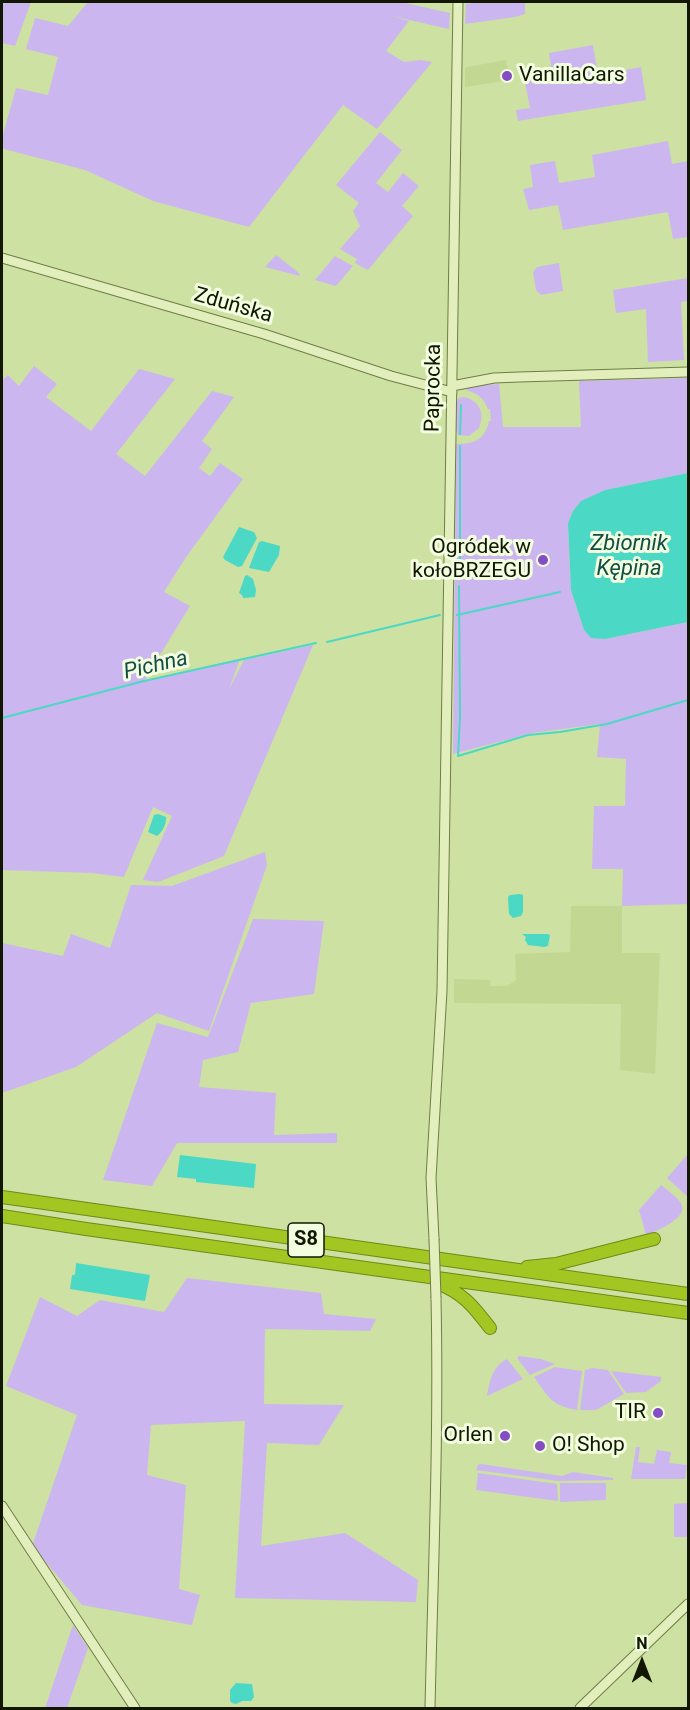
<!DOCTYPE html>
<html>
<head>
<meta charset="utf-8">
<style>
  body { margin:0 }
  #map { position:relative; width:690px; height:1710px; overflow:hidden; background:#cde1a3; font-family:Roboto,sans-serif }
  canvas { display:block }
  .frame { position:absolute; inset:0; border:3px solid #111702; pointer-events:none }
  .north { position:absolute; left:612px; top:1632px; width:60px; height:60px; -webkit-text-stroke:4px #f3fddf; paint-order:stroke; rotate:0deg; font-size:16px; font-weight:700; line-height:24px; text-align:center; color:#111702 }
  .north::after { content:''; display:block; margin:auto; width:21px; height:27px; background:#111702; clip-path:polygon(50% 0,100% 100%,50% 72%,0 100%) }
</style>
</head>
<body>
<div id="map">
<canvas width="690" height="1710"></canvas>
<div class="frame"></div>
<div class="north">N</div>
</div>
<script>
const g = document.querySelector('canvas').getContext('2d');
g.lineJoin = 'round';
function fill(path, color) { g.fillStyle = color; g.fill(path, 'evenodd'); }
function trace(path, color, width, dash) { g.strokeStyle = color; g.lineWidth = width; g.lineCap = dash ? 'butt' : 'round'; g.setLineDash(dash || []); g.stroke(path); }
function write(font, color, halo, rows, align = 'center') {
  g.font = font + ' Roboto,sans-serif'; g.lineWidth = 6; g.setLineDash([]); g.textBaseline = 'middle'; g.strokeStyle = halo; g.fillStyle = color; for (const [text, x, y, turn = 0] of rows) {
    g.save(); g.translate(x, y); g.rotate((+turn || 0) * Math.PI / 180); g.textAlign = isNaN(turn) ? turn : align; if (halo) g.strokeText(text, 0, 0); g.fillText(text, 0, 0); g.restore();
  }
}
const built = new Path2D(`
  M506 60 510 80 465 87V69L467 67Z
  M571 906H622V953H660L655 1074 620 1070 621 1004 454 1003V979L490 980 491 986H507L516 980 515 954 570 952Z`);
const green = new Path2D(`
  M2 2H31L15 46 2 43Z
  M88 2H401L450 13 449 29 392 16 409 21 386 51 404 62 420 60 432 62 377 129 343 105 249 227 153 201 85 170 4 149 2 144V138L16 88 48 95 58 57 26 49 35 18 68 26Z
  M481 2H525V14L515 17 465 24 466 4Z
  M593 45 598 75 641 67 646 100 518 121 516 110 530 108 524 77 552 72 549 53Z
  M380 132 402 150 376 183 388 192 403 173 419 186 402 206 413 216 368 270 355 263 357 259 340 249 360 226 353 211 359 203 336 185Z
  M668 141 672 164 688 161V237L673 239 668 212 563 230 558 205 529 210 523 189 533 187 530 165 555 161 559 183 595 177 592 155Z
  M276 255 299 273 300 276 265 267Z
  M335 256 353 266 336 286 315 280Z
  M559 263 563 291 541 295 536 290 533 272 537 267Z
  M688 278V301L681 302 684 360 648 362 646 309 616 313 613 290Z
  M34 366 57 384 46 397 91 431 139 369 175 379 116 454 145 476 212 391 234 397 202 441 212 449 199 468 210 476 220 463 243 479 186 557 164 592 190 606 144 681 240 659 229 689 244 660 313 645 224 856 158 882 143 880 172 816 153 807 124 877 92 873 2 870V380L8 375 19 386Z
  M688 378V473L605 490 581 502 573 511 568 523 571 590 584 630 591 637 605 639 688 622V904L622 906 623 869H592L594 806H625L626 759 597 757 600 724 532 733 453 754 456 444C474 444 485 440 489 421H491L490 409H488C484 398 478 394 466 390L470 386 499 384 503 427H581L579 381Z
  M464 397C480 401 485 413 479 428L469 436 458 435 456 431V401L459 398Z
  M265 852 267 865 209 1031 157 1013 76 1067 2 1093V943L63 956 71 934 110 948 131 885 172 886Z
  M253 919 324 921 314 994 251 1003 238 1052 203 1060 199 1087 276 1093 274 1135 337 1133V1143H177L152 1186 103 1180 157 1023 208 1037Z
  M688 1154V1197L667 1178Z
  M661 1185C667 1190 680 1198 682 1206 686 1219 655 1232 646 1235L639 1210Z
  M187 1278 321 1293 324 1314 376 1319 370 1331 265 1329 264 1404 344 1405 319 1445 267 1443 261 1546 345 1533 418 1580 416 1602 235 1598 245 1421 151 1425 147 1475 186 1485 179 1589 200 1595 192 1625 82 1605 32 1546 77 1415 6 1386 40 1297 77 1316 100 1300 164 1312Z
  M519 1356 541 1359 555 1364 530 1375 517 1358Z
  M507 1359 523 1379 487 1396C490 1380 492 1367 507 1359Z
  M555 1367 582 1371 577 1410C551 1406 548 1396 534 1377Z
  M592 1368 608 1370 624 1394 596 1410H580L585 1370Z
  M611 1371 661 1377V1381L646 1392 626 1393Z
  M636 1447H640L638 1462 654 1464 657 1450 671 1452 669 1463 687 1465 685 1479H631Z
  M481 1464 562 1476 573 1472 613 1478V1480L558 1481 476 1470 478 1465Z
  M478 1473 557 1484 558 1501 476 1490Z
  M560 1483H606V1500L560 1502Z
  M688 1503V1537H674V1504Z
  M73 1625 88 1648 67 1708H45Z`);
const water = new Path2D(`
  M688 473V622L605 639 591 638 584 630 571 590 568 523 573 511 581 501 605 490Z
  M239 527 254 532 257 538 242 566 238 567 225 560 223 557Z
  M262 541 280 546 279 555 269 572 249 568 259 542Z
  M247 575 253 579 256 590 255 597 243 598 242 595 239 593 245 576Z
  M158 814 166 817C167 823 162 833 157 836L148 832 154 815Z
  M520 894 523 895V912L521 916 513 918 509 914 508 897 510 895Z
  M522 934H547L550 935 548 946 544 947 528 945 525 940 526 937Z
  M180 1155 256 1164 254 1188 196 1182V1179L177 1177Z
  M76 1263 150 1275 145 1301 70 1289 72 1275H75Z
  M236 1683 252 1684 254 1697 251 1701H242L236 1704 232 1703 230 1701V1690Z`);
const stream = new Path2D(`
  M460 434 461 405
  M460 574V446
  M459 586 460 718 458 756 528 735 560 732 607 724 688 700
  M457 615 560 592
  M327 642 440 615
  M2 718 144 681 316 643`);
const secondary = new Path2D(`
  M2 258 264 334 391 376 452 392
  M452 386 494 378 519 377 688 372
  M434 1239 431 1178 442 991 458 2
  M2 1506 135 1708
  M430 1708C433 1572 439 1435 436 1298
  M580 1708 688 1604`);
const highway = new Path2D(`
  M2 1197 688 1294
  M2 1216 86 1229 688 1313
  M527 1267 556 1264 654 1239
  M437 1283C463 1293 473 1306 490 1328`);
const secondaryBridge = new Path2D(`
  M434 1239 436 1298`);
const markers = [
  [507,76,6,"#844dc4"],
  [543,560,6,"#844dc4"],
  [658,1413,6,"#844dc4"],
  [505,1436,6,"#844dc4"],
  [540,1446,6,"#844dc4"]
];
const shields = [
  [306,1240,36]
];
const shieldNames = [
  ["S8",306,1240]
];
const poiNames = [
  ["VanillaCars",519,76,"left"],
  ["Ogródek w",531,548],
  ["kołoBRZEGU",531,572],
  ["TIR",646,1413],
  ["Orlen",493,1436],
  ["O! Shop",552,1446,"left"]
];
const streetNames = [
  ["Zduńska",233,306,16],
  ["Paprocka",434,388,-89]
];
const waterNames = [
  ["Zbiornik",629,544],
  ["Kępina",629,569],
  ["Pichna",156,666,-13]
];
fill(built, '#c2d792');
fill(green, '#ccb6ef');
fill(water, '#4bd8c4');
trace(stream, '#4bd8c4', 2);
trace(secondary, '#6d7e45', 11);
trace(highway, '#708917', 14);
trace(secondary, '#e3eebd', 9);
trace(highway, '#a3c722', 12);
trace(secondaryBridge, '#6d7e45', 11, []);
trace(secondaryBridge, '#e3eebd', 9);
for (const [x, y, r, color] of markers) { const dot = new Path2D(); dot.arc(x, y, r, 0, 2 * Math.PI); g.fillStyle = color; g.fill(dot); trace(dot, '#f3fddf', 2); }
for (const [x, y, w] of shields) { const box = new Path2D(); box.roundRect(x - w / 2, y - 17, w, 34, 4.5); g.fillStyle = '#f3fddf'; g.fill(box); trace(box, '#111702', 1.5); }
write('bold 20px', '#111702', null, shieldNames);
write('21px', '#111702', '#f3fddf', poiNames, 'right');
write('21px', '#111702', '#f3fddf', streetNames);
write('italic 22px', '#124e46', '#f3fddf', waterNames);
</script>
</body>
</html>
